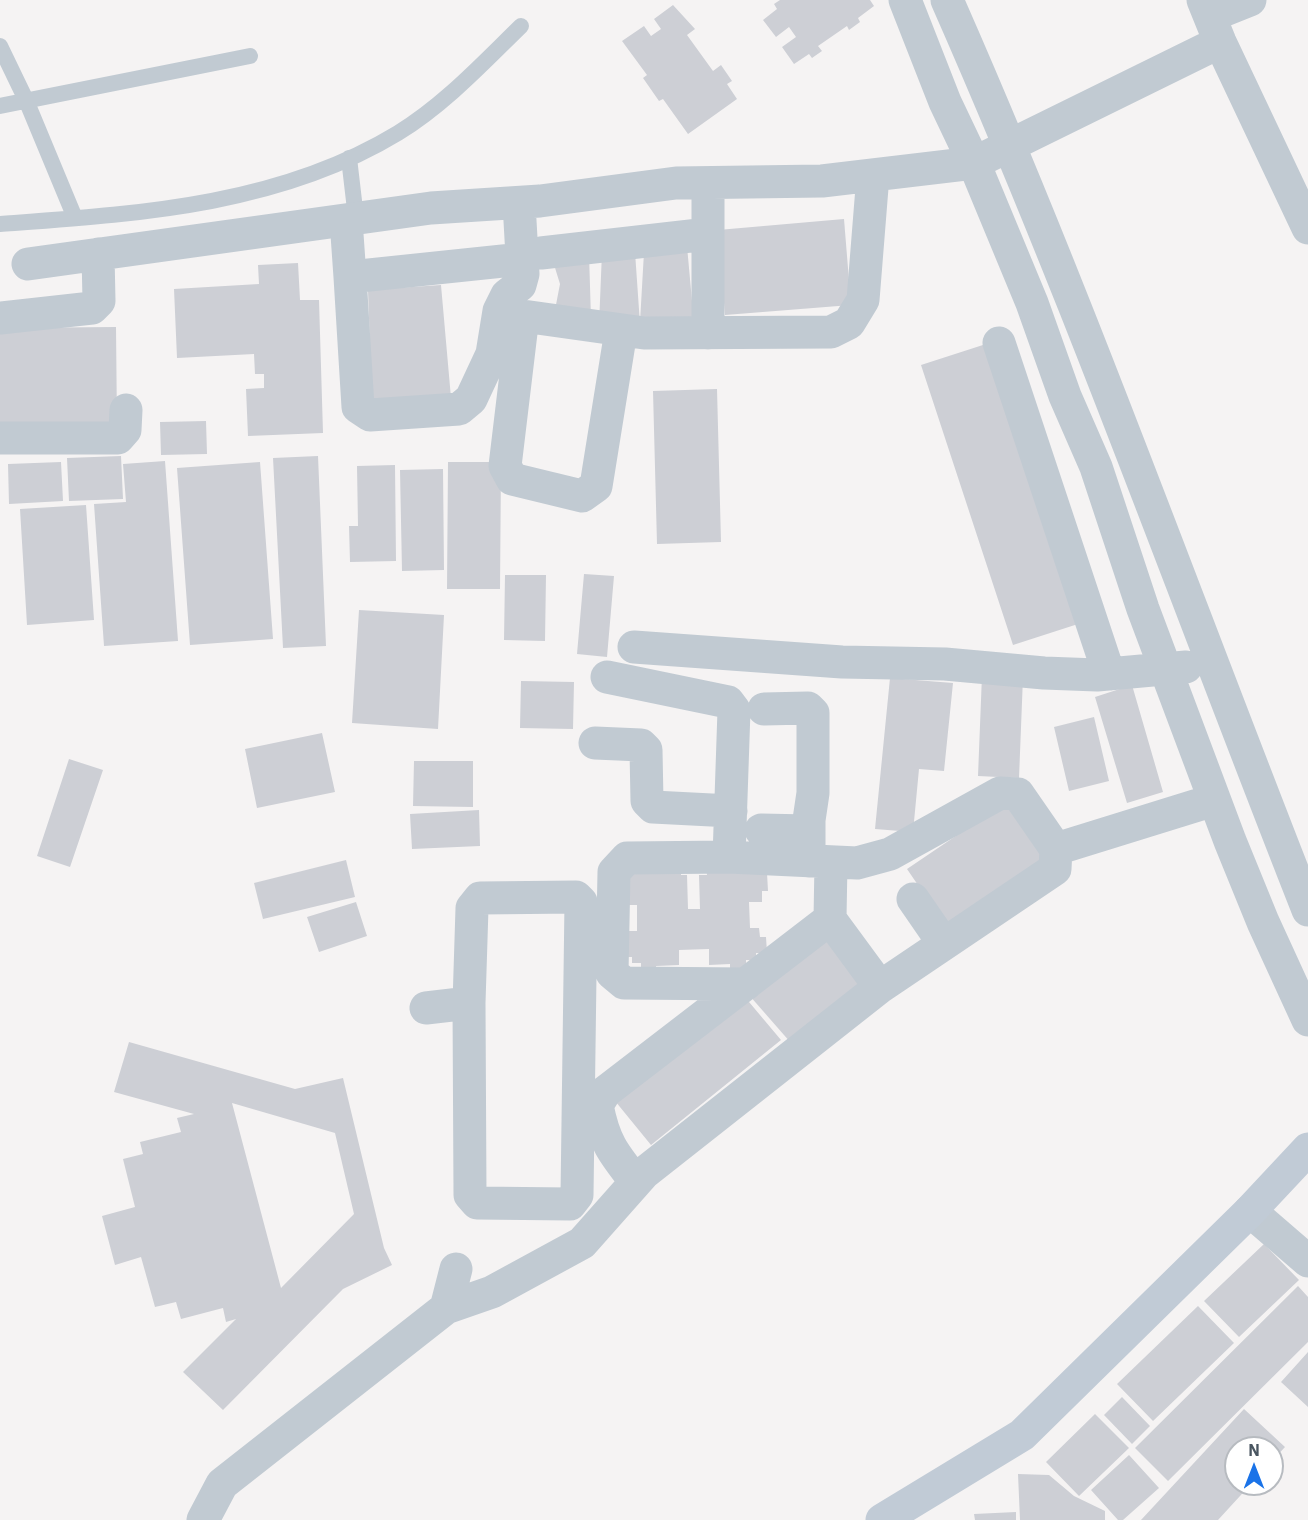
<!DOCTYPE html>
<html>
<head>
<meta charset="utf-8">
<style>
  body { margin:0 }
  #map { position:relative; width:1308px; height:1520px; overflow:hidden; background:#f5f3f3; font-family:"IBM Plex Sans",sans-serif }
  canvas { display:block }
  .north { position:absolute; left:1224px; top:1436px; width:60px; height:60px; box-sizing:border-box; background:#fff; border:2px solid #b7bbc0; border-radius:50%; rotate:0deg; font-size:16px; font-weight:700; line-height:24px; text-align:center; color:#4a5661 }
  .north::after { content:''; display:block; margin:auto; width:21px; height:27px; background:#1a73e8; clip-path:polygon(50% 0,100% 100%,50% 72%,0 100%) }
</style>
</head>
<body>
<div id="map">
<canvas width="1308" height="1520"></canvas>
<div class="north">N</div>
</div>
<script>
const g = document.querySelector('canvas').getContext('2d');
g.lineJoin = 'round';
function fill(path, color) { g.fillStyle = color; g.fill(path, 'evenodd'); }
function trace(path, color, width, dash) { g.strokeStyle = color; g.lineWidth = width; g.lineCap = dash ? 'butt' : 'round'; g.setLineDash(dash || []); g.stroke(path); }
const building = new Path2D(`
  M780 0H870L874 6 858 18 860 22 849 30 847 26 818 46 822 51 812 58 809 54 794 64 782 47 796 37 789 27 776 37 763 20 777 9 774 4Z
  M673 5 695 29 687 35 713 71 721 65 732 81 727 84 737 99 688 134 663 99 659 101 643 78 647 75 622 41 644 26 651 36 661 29 654 19Z
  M844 219 851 305 725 315 718 230Z
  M687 246 694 323 640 322 644 252Z
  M602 252H635L640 324 599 325Z
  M589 254 591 319 554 315 560 284 552 258Z
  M298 263 300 300H319L323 433 248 436 246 389 264 388V374H255L254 354 177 358 174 289 259 284 258 265Z
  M441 285 451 398 372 403 368 290Z
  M116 327 117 427 0 426V328Z
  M986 344 1078 624 1013 645 921 365Z
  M717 389 721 542 657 544 653 391Z
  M206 421 207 454 161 455 160 422Z
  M121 456 123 499 69 501 67 458Z
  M318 456 326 646 283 648 273 458Z
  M165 461 178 641 104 646 94 504 126 502 123 464Z
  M61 462 63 501 9 504 8 464Z
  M260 462 273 639 190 645 177 468Z
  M448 462H501L500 589H447Z
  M395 465 396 561 350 562 349 526H358L357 466Z
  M443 469 444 570 402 571 400 470Z
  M86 505 94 620 27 625 20 509Z
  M584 574 614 576 607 657 577 654Z
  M505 575H546L545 641 504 640Z
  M359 610 444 615 438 729 352 723Z
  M982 675 1023 677 1019 778 978 776Z
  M890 678 953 683 944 771 919 769 913 832 875 829Z
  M521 681 574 682 573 729 520 728Z
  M1132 685 1163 792 1127 803 1095 697Z
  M1094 717 1109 781 1069 791 1054 727Z
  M322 733 335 792 257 808 245 749Z
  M69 759 103 770 70 867 37 856Z
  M414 761H473V807L413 806Z
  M1009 800 1052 863 950 932 907 869Z
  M479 810 480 846 412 849 410 814Z
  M346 860 355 897 263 919 254 883Z
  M681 868V875H687L688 909H700L699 875H707L706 868 767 873 768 891H762V902H749L750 928H759L760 937H766L767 953H756V960H746V968H730V964L709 965V949L679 950V965L656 966V971H641V963H632V957H622L627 931H637V905H626L630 870Z
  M356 902 367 936 319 952 307 917Z
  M822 932 865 979 791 1043 749 995Z
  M744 996 781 1040 651 1145 611 1096Z
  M129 1042 295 1089 343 1078 384 1248 392 1265 343 1289 223 1410 183 1372 236 1319 226 1322 223 1308 181 1319 176 1302 155 1307 141 1257 115 1265 102 1216 135 1207 123 1159 143 1154 140 1142 181 1132 177 1118 194 1114 114 1092ZM232 1103 335 1133 354 1214 281 1288Z
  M1264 1244 1299 1280 1239 1337 1204 1301Z
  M1298 1286 1308 1297V1342L1168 1481 1135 1448Z
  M1198 1306 1234 1343 1153 1421 1117 1384Z
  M1308 1352V1407L1281 1382Z
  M1122 1397 1150 1426 1132 1444 1104 1415Z
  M1244 1409 1285 1447 1272 1461V1448H1236V1484H1251L1218 1520H1141Z
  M1095 1414 1129 1448 1079 1496 1046 1462Z
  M1129 1455 1159 1488 1123 1520H1118L1091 1490Z
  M1018 1474 1049 1475 1074 1496 1105 1511V1520H1020Z
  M1016 1512V1520H975L974 1514Z`);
const lane = new Path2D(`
  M0 46 26 100 75 218
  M0 106 250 56
  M349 158 356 218
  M0 224C136 214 278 206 398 133 444 105 483 63 521 26`);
const street = new Path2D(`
  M905 0 945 102 974 163 1032 303 1065 396 1096 467 1143 609 1230 841 1263 922 1308 1020
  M947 0C1079 299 1188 606 1308 910
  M1203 0 1220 42 1308 228
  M1210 16 1250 0
  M708 183V333
  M519 203 523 274 520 285 507 295 499 311 492 354 471 399 459 409 370 415 358 407 350 277 522 259
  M346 220 350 277
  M541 253 708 234
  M28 264 431 208 540 201 676 183 822 181 974 163 1220 42
  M0 318 92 308 99 301 98 254
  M621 331 596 486 582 496 512 479 505 466 523 316 644 333 831 332 849 323 863 300 873 175
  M999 343 1109 674
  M0 438H118L125 430 126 410
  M634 647 842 662 945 664 1044 673 1097 675 1186 667
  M607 677 728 702 734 710 729 857
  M764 709 808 708 813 713V793L809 820V861
  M595 743 641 745 646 750 647 801 653 807 731 811
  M761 830 809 831
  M1056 849 1214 800
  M913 899 944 944
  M830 919 831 862
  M746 984 624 983 612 973 614 872 627 858 729 857 857 863 890 854 1000 793 1018 794 1056 849 1055 869 880 987
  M426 1008 469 1003 472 908 480 898 576 897 581 902 577 1195 570 1204 477 1203 470 1195 469 1003
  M1250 1211 1308 1261
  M446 1308 492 1292 582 1243 644 1173 880 987 830 919 605 1092 597 1105C604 1142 613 1153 636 1182
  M203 1520 222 1484 446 1308 456 1269`);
const secondary = new Path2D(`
  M882 1520 1022 1435 1250 1211 1308 1149`);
fill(building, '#cdcfd5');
trace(lane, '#c1cad2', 16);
trace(street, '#c1cad2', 33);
trace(secondary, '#c1cbd6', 33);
</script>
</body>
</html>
